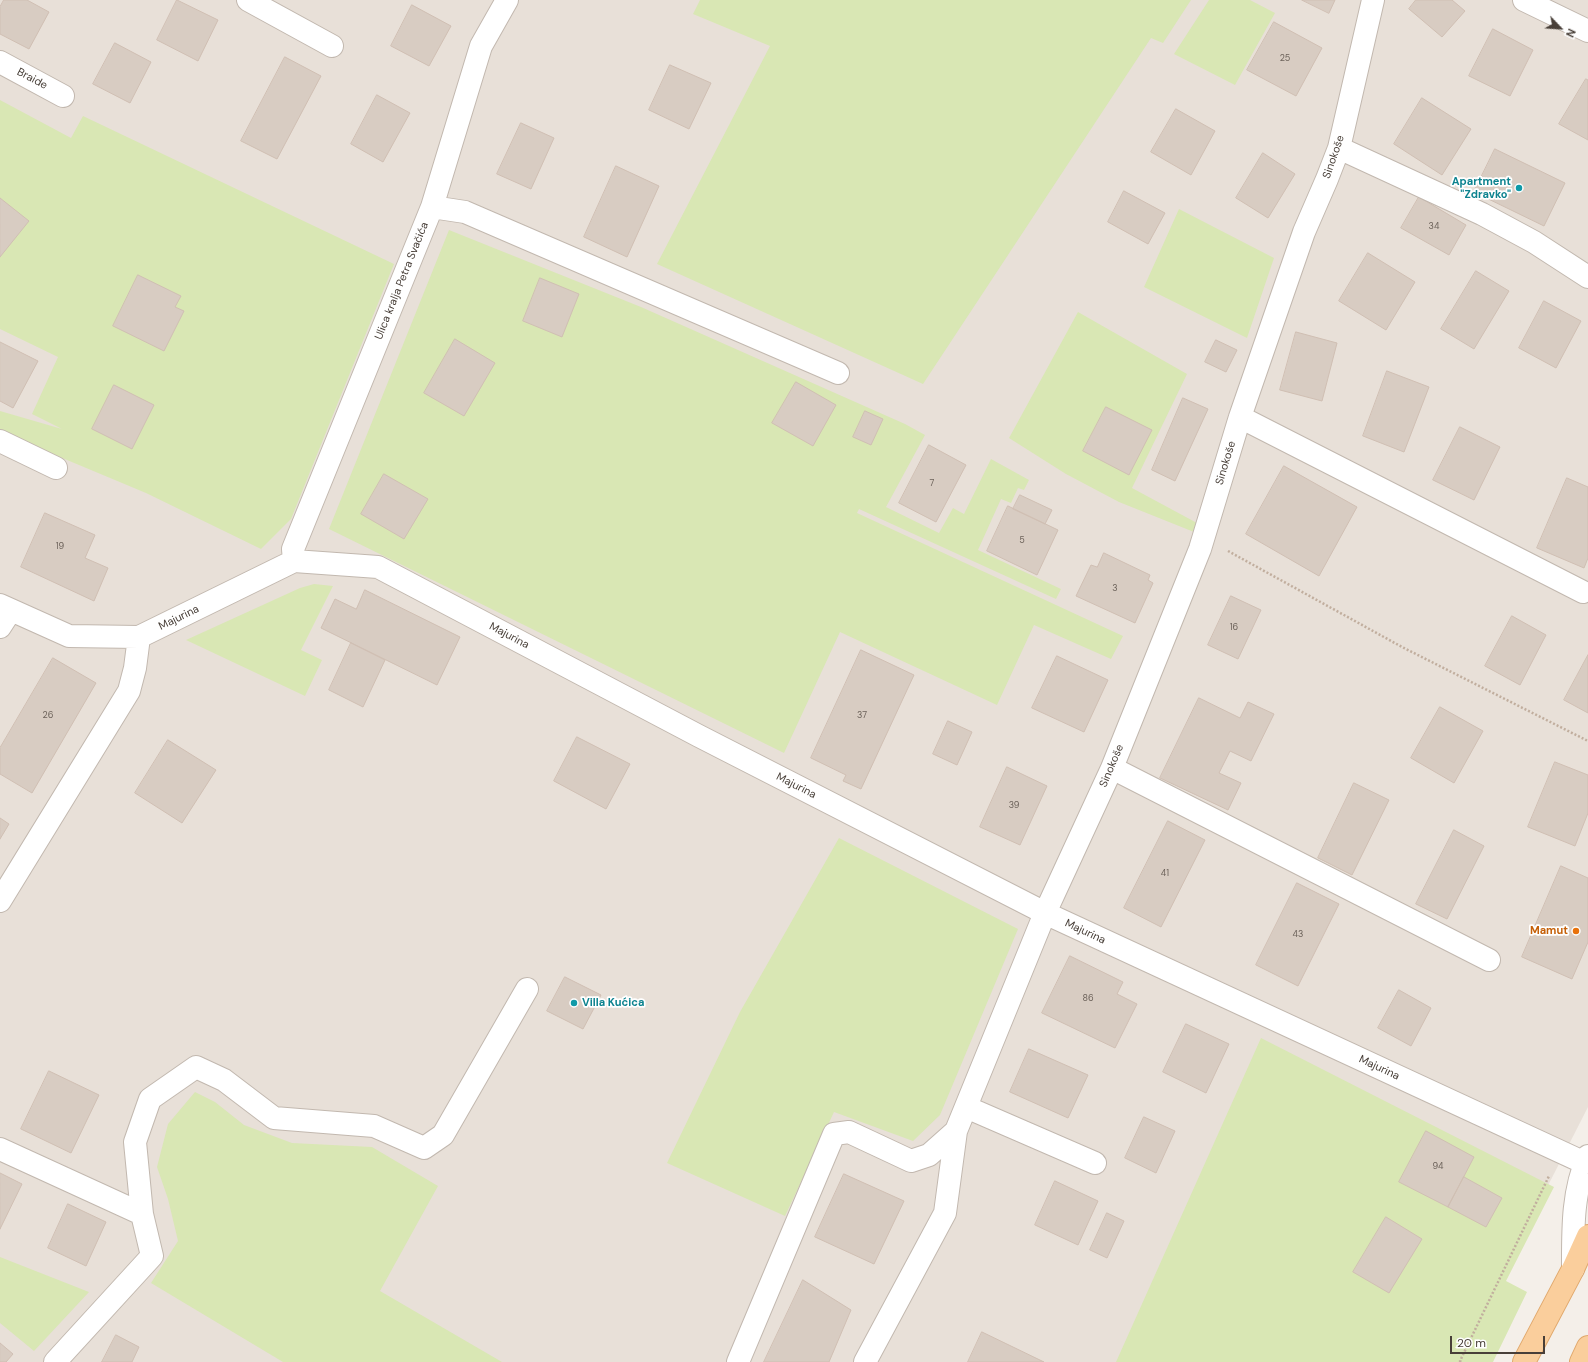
<!DOCTYPE html>
<html>
<head>
<meta charset="utf-8">
<style>
  body { margin:0 }
  #map { position:relative; width:1588px; height:1362px; overflow:hidden; background:#f4efe9; font-family:"DM Sans",sans-serif }
  canvas { display:block }
  .north { position:absolute; left:1540px; top:8px; width:40px; height:40px; -webkit-text-stroke:3px #fff; paint-order:stroke; rotate:115deg; font-size:11px; font-weight:700; line-height:16px; text-align:center; color:#483f38 }
  .north::after { content:''; display:block; margin:auto; width:14px; height:18px; background:#483f38; clip-path:polygon(50% 0,100% 100%,50% 72%,0 100%) }
  .scale { position:absolute; left:1450px; top:1336px; width:95px; height:18px; box-sizing:border-box; border:2px solid #483f38; border-top:0; padding-left:5px; font-size:12px; line-height:14px; white-space:nowrap; color:#483f38; -webkit-text-stroke:3px #fff; paint-order:stroke }
</style>
</head>
<body>
<div id="map">
<canvas width="1588" height="1362"></canvas>
<div class="north">N</div>
<div class="scale">20 m</div>
</div>
<script>
const g = document.querySelector('canvas').getContext('2d');
g.lineJoin = 'round';
function fill(path, color) { g.fillStyle = color; g.fill(path, 'evenodd'); }
function trace(path, color, width, dash) { g.strokeStyle = color; g.lineWidth = width; g.lineCap = dash ? 'butt' : 'round'; g.setLineDash(dash || []); g.stroke(path); }
function write(font, color, halo, rows, align = 'center') {
  g.font = font + ' "DM Sans",sans-serif'; g.lineWidth = 3.5; g.setLineDash([]); g.textBaseline = 'middle'; g.strokeStyle = halo; g.fillStyle = color; for (const [text, x, y, turn = 0] of rows) {
    g.save(); g.translate(x, y); g.rotate((+turn || 0) * Math.PI / 180); g.textAlign = isNaN(turn) ? turn : align; if (halo) g.strokeText(text, 0, 0); g.fillText(text, 0, 0); g.restore();
  }
}
const residential = new Path2D(`
  M0 0H1588V1107L1458 1362H0Z`);
const green = new Path2D(`
  M700 0H1191L1163 43 1151 38 923 384 657 264 770 46 693 14Z
  M1209 0H1250L1275 13 1235 85 1174 54Z
  M0 100 71 138 83 116 394 264 291 519 261 549 146 493 0 432V411L62 429 32 414 58 357 0 329Z
  M1179 209 1274 258 1247 338 1144 287Z
  M449 230 641 307 905 424 925 435 886 507 939 533 953 508 964 514 991 459 1029 480 1024 490 1018 488 1011 503 1001 499 978 550 1061 589 1056 599 859 509 857 513 1123 636 1111 659 1034 625 997 705 840 632 784 753 329 529Z
  M1078 312 1187 374 1132 488 1197 523 1194 532 1119 502 1066 474 1009 438Z
  M314 584 333 586 301 650 322 660 305 696 186 640 300 588Z
  M839 838 1018 929 940 1115 913 1141 834 1112 785 1216 667 1163 740 1012Z
  M1261 1038 1554 1187 1506 1281 1527 1292 1493 1362H1116Z
  M195 1092 215 1102 244 1125 292 1143 372 1147 438 1186 380 1291 502 1362H283L151 1283 178 1241 168 1199 157 1167 168 1124Z
  M0 1257 89 1292 34 1351 0 1323Z`);
const building = new Path2D(`
  M4 0H27L49 12 29 49 0 34V7Z
  M177 0 218 20 198 61 157 40Z
  M1302 0H1335L1329 13Z
  M1416 0H1452L1465 11 1442 37 1409 9Z
  M412 5 451 26 429 66 391 46Z
  M1274 22 1322 48 1296 96 1247 70Z
  M1493 29 1533 50 1510 96 1469 76Z
  M115 43 151 62 130 103 93 84Z
  M285 57 321 76 277 159 241 141Z
  M670 65 711 83 689 129 649 110Z
  M1586 79 1588 80V140L1559 124Z
  M377 95 410 113 383 162 351 144Z
  M1422 98 1471 129 1442 175 1394 144Z
  M1176 109 1215 131 1191 175 1151 152Z
  M521 123 554 138 531 189 497 174Z
  M1495 149 1565 183 1544 226 1474 192Z
  M1263 153 1295 174 1268 218 1236 198Z
  M616 166 659 186 627 257 584 237Z
  M1124 191 1165 213 1148 244 1108 222Z
  M1419 197 1466 225 1449 255 1401 228Z
  M0 198 29 221 0 257Z
  M1368 253 1415 282 1386 330 1339 301Z
  M1476 271 1509 291 1474 349 1441 329Z
  M138 275 181 296 175 307 184 311 164 351 113 326Z
  M540 278 579 294 562 337 523 321Z
  M1544 301 1581 321 1556 368 1519 348Z
  M1296 332 1337 343 1322 401 1280 390Z
  M455 339 495 363 464 416 424 393Z
  M1216 340 1237 350 1226 372 1205 362Z
  M0 342 38 361 13 408 0 401Z
  M1387 371 1429 387 1404 452 1363 436Z
  M796 382 836 405 813 446 772 423Z
  M114 385 154 405 132 449 92 429Z
  M1183 398 1208 409 1175 481 1152 470Z
  M1106 407 1152 430 1129 475 1083 451Z
  M865 411 883 419 871 445 853 437Z
  M1460 427 1500 447 1474 500 1433 480Z
  M929 445 966 465 936 522 899 503Z
  M1284 466 1357 507 1319 576 1246 534Z
  M384 474 428 499 404 539 361 514Z
  M1567 478 1588 487V558L1584 568 1537 548Z
  M1020 495 1052 510 1045 524 1013 509Z
  M1008 506 1058 530 1037 575 987 551Z
  M45 513 95 535 85 558 108 568 94 601 21 567Z
  M1104 553 1150 575 1148 580 1153 583 1135 623 1076 596 1091 565 1097 567Z
  M365 590 460 637 437 685 321 628 335 599 356 609Z
  M1231 596 1261 610 1238 659 1208 645Z
  M1512 616 1546 635 1520 685 1485 666Z
  M351 643 385 660 363 707 329 690Z
  M861 650 914 675 861 789 843 781 846 775 811 758Z
  M1588 655V713L1564 700Z
  M1057 656 1108 680 1084 732 1032 708Z
  M53 658 96 683 32 793 0 774V748Z
  M1199 698 1240 718 1248 702 1274 714 1251 761 1230 751 1219 773 1241 783 1228 810 1160 778Z
  M1440 707 1483 731 1454 783 1411 758Z
  M948 721 972 732 957 765 933 754Z
  M577 737 630 764 606 809 554 781Z
  M168 740 216 770 182 823 135 793Z
  M1555 762 1588 775V813L1575 846 1528 827Z
  M1007 767 1047 786 1020 845 980 827Z
  M1354 783 1389 800 1352 875 1318 858Z
  M0 818 9 824 0 839Z
  M1168 821 1205 840 1161 927 1124 908Z
  M1454 830 1484 846 1447 919 1416 904Z
  M1561 866 1588 878V942L1572 979 1522 957Z
  M1297 883 1339 904 1298 986 1256 965Z
  M1070 956 1123 982 1117 994 1137 1004 1115 1048 1042 1013Z
  M565 977 601 995 583 1029 547 1011Z
  M1399 990 1431 1008 1411 1046 1378 1028Z
  M1186 1024 1229 1044 1206 1093 1163 1072Z
  M1029 1049 1088 1075 1068 1118 1010 1092Z
  M49 1071 99 1095 71 1153 21 1129Z
  M1144 1117 1175 1131 1156 1173 1125 1158Z
  M1426 1131 1474 1157 1448 1207 1399 1182Z
  M0 1173 22 1184 0 1229Z
  M844 1174 904 1201 874 1264 815 1237Z
  M1464 1177 1502 1198 1486 1227 1448 1207Z
  M1055 1181 1098 1201 1078 1245 1035 1225Z
  M68 1204 106 1222 86 1266 48 1248Z
  M1107 1213 1124 1221 1107 1258 1090 1250Z
  M1386 1217 1422 1239 1389 1293 1353 1272Z
  M803 1280 851 1310 829 1362H764Z
  M982 1332 1044 1362H968Z
  M116 1335 139 1347 132 1362H102Z
  M0 1343 13 1354 6 1362H0Z`);
const path = new Path2D(`
  M1228 551 1402 647 1588 741
  M1461 1362 1460 1361 1549 1176`);
const minor = new Path2D(`
  M248 0 332 46
  M1524 0 1588 31
  M0 62 63 96
  M1339 148 1482 214 1534 242 1588 277
  M432 207 465 212 838 373
  M1240 417 1583 592
  M0 441 56 468
  M294 561 293 549 432 207 481 46 507 0
  M0 605 69 636 139 637 294 561 378 567 699 736 1045 913 1585 1163
  M0 627 11 610
  M1112 768 1489 960
  M0 901 129 691 135 668 139 637
  M966 1107 1095 1163
  M0 1149 142 1214
  M1573 1269C1573 1231 1572 1192 1588 1156
  M55 1362 152 1256 142 1214 135 1142 150 1099 196 1067 224 1080 274 1118 374 1126 424 1148 443 1135 527 989
  M738 1362 834 1134 849 1132 911 1161 929 1155 956 1131
  M865 1362 945 1213 956 1131 1045 913 1112 768 1200 549 1240 417 1304 232 1327 179 1339 148 1373 0`);
const major = new Path2D(`
  M1524 1362 1573 1269 1588 1236
  M1581 1362 1588 1347`);
const markers = [
  [1519,188,4,"#0f9aa8"],
  [1576,931,4,"#e8710a"],
  [574,1003,4,"#0f9aa8"]
];
const numberNames = [
  ["25",1285,59],
  ["34",1434,227],
  ["7",932,484],
  ["5",1022,541],
  ["19",60,547],
  ["3",1115,589],
  ["16",1234,628],
  ["26",48,716],
  ["37",862,716],
  ["39",1014,806],
  ["41",1165,874],
  ["43",1298,935],
  ["86",1088,999],
  ["94",1438,1167]
];
const streetNames = [
  ["Braide",32,79,28],
  ["Sinokoše",1334,157,-71],
  ["Ulica kralja Petra Svačića",402,281,-68],
  ["Sinokoše",1226,463,-73],
  ["Majurina",179,618,-26],
  ["Majurina",509,636,28],
  ["Sinokoše",1112,766,-67],
  ["Majurina",796,786,27],
  ["Majurina",1085,932,25],
  ["Majurina",1379,1068,25]
];
const cultureNames = [
  ["Apartment",1511,182],
  ["\"Zdravko\"",1511,195],
  ["Villa Kućica",582,1003,"left"]
];
const foodNames = [
  ["Mamut",1568,931]
];
fill(residential, '#e8e0d8');
fill(green, '#d9e7b4');
fill(building, '#d8ccc2');
trace(building, '#d0bfb3', 1);
trace(minor, '#c2b8af', 24);
trace(major, '#e0a86c', 24);
trace(path, '#c1ae9e', 2.5, [2, 2]);
trace(minor, '#fff', 22);
trace(major, '#face9c', 22);
for (const [x, y, r, color] of markers) { const dot = new Path2D(); dot.arc(x, y, r, 0, 2 * Math.PI); g.fillStyle = color; g.fill(dot); trace(dot, '#fff', 1.5); }
write('9px', '#6c625a', null, numberNames);
write('11px', '#483f38', '#fff', streetNames);
write('bold 11px', '#0d838f', '#fff', cultureNames, 'right');
write('bold 11px', '#c56008', '#fff', foodNames, 'right');
</script>
</body>
</html>
